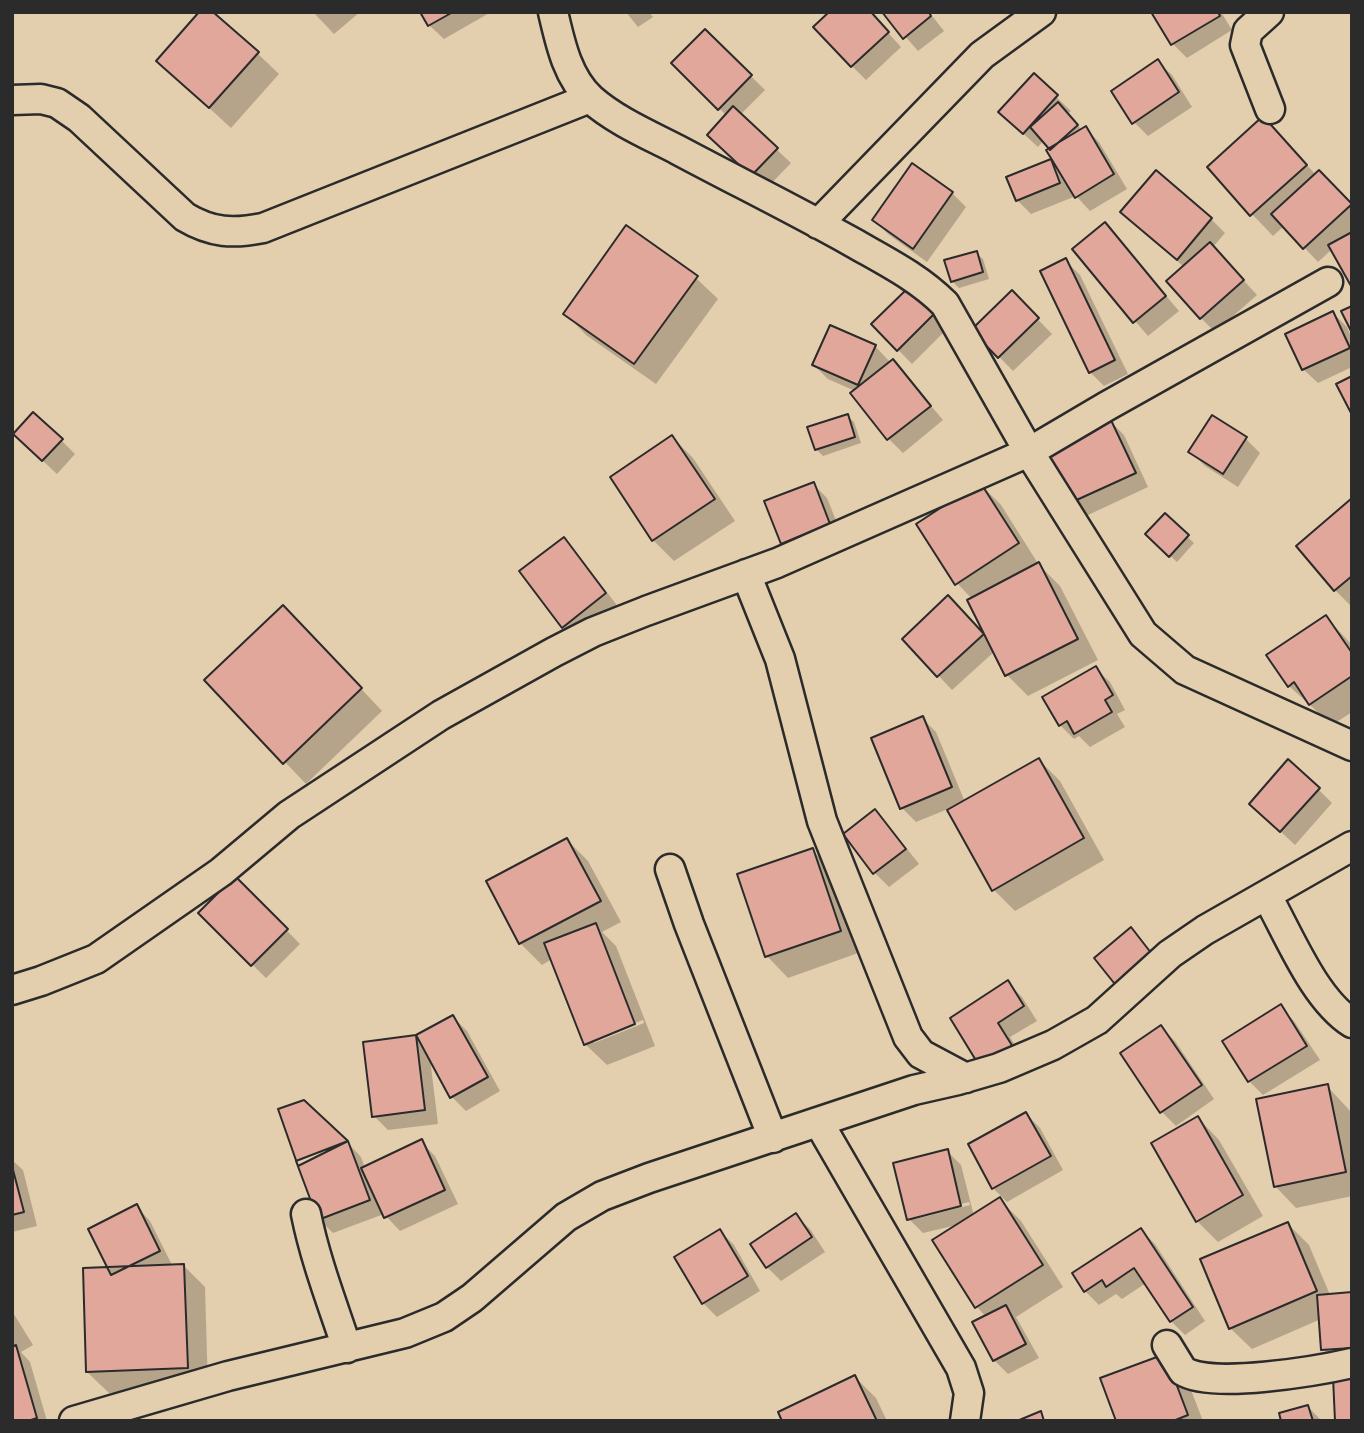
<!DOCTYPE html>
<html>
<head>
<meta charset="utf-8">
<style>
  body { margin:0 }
  #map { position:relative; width:1364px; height:1433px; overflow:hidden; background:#e3cead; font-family:"Shantell Sans",sans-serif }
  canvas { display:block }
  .frame { position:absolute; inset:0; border:14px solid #2b2b2b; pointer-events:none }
</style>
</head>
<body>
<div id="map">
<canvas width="1364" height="1433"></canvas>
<div class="frame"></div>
</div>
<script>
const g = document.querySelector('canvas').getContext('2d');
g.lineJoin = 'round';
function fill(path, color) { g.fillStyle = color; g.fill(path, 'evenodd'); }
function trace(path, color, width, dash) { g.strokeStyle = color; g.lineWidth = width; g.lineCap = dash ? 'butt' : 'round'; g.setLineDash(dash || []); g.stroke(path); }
const shadow = new Path2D(`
  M313 12H360L334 34Z
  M422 12H491L444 39 429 25Z
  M626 12H649L653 17 638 27Z
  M869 12 901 47 866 80 852 66Z
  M884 12H929L944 31 918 51Z
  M1153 12H1221L1232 30 1187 58 1173 44Z
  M705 31 765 90 740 115 791 163 766 189 723 149 727 116 673 63Z
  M257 53 279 74 231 128 158 61Z
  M1157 61 1172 75 1192 107 1148 136 1134 122Z
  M1034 76 1071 111 1067 114 1082 130 1085 128 1099 142 1127 189 1090 211 1076 196 1031 214 1017 200 1008 178 1054 160 1051 149 1044 140 1038 147 1015 126Z
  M1284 140 1316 175 1319 172 1352 206V231L1318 262 1284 226 1273 236 1252 214Z
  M952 193 966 207 927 262 888 234 874 220Z
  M1122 212 1211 219 1225 233 1213 247 1257 295 1215 332 1201 318 1184 267Z
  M1105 224 1179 311 1148 336 1074 250Z
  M976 253 983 259 989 279 959 288 952 281Z
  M1066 261 1080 275 1128 374 1104 386 1090 372Z
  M696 278 718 299 656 384 586 335 565 313Z
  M909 289 948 328 912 364 873 324Z
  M1012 293 1052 334 1013 371 973 330Z
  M1333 313 1347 327 1352 339V367L1318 383 1303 369Z
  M875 346 889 361 886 367 893 361 943 420 903 453 889 439 855 391 828 379 814 365Z
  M847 416 854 422 861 443 823 456 816 449Z
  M1110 421 1124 435 1148 487 1086 516 1072 502Z
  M672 437 693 458 735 521 674 561 653 540Z
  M1246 439 1260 453 1238 487 1205 466 1191 452Z
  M61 440 75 454 57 474 29 448Z
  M813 484 827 498 843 538 797 557 783 543Z
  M980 484 1001 505 1039 565 1060 586 1098 660 1028 696 1007 675 995 651 952 690 904 639 962 612 987 638 972 599 957 583Z
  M1352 501V607L1335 590Z
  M1165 516 1194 543 1177 562 1147 534Z
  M563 539 577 553 619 608 577 640 563 626Z
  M1326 617 1352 645V712L1332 725 1289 686Z
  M304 628 382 711 306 784 207 680Z
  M1095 668 1110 682 1125 710 1117 714 1125 727 1090 747 1079 736 1074 739 1060 725Z
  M922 718 936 732 965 802 1039 760 1060 781 1104 860 1015 911 994 890 948 809 916 822 902 808 873 739Z
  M1318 789 1332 803 1295 845 1265 817Z
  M875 812 889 826 919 864 889 887 875 873 845 834Z
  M567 840 588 861 621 922 602 932 616 946 655 1046 607 1065 585 1044 552 959 542 965 520 943 488 882ZM643 1020 644 1023 594 1043V1039Z
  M812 850 834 871 861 952 788 978 767 956Z
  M235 878 300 944 266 978 200 913Z
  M1008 983 1022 997 1037 1021 1010 1037 1025 1061 952 1018Z
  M1280 1007 1294 1021 1320 1060 1263 1095 1249 1081Z
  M453 1017 467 1031 500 1091 466 1111 452 1097 430 1058 438 1124 388 1130 374 1116 416 1037Z
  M1161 1027 1175 1041 1214 1099 1176 1126 1162 1112Z
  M1327 1086 1352 1113V1196L1296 1208 1275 1186Z
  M1026 1114 1040 1128 1063 1170 1007 1202 993 1188Z
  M1198 1118 1219 1140 1263 1216 1218 1242 1197 1221Z
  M347 1142 361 1157 365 1168 421 1142 435 1156 458 1204 400 1231 384 1214 333 1233 319 1219Z
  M947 1151 961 1165 974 1216 1000 1200 1021 1221 1063 1287 1016 1317 1039 1358 1008 1374 994 1360 986 1317 977 1307 935 1241 961 1224 923 1233 909 1219ZM969 1202 970 1205 916 1219V1216Z
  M12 1160 23 1170 37 1226 12 1232Z
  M136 1206 150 1221 173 1267 184 1266 205 1287 208 1389 109 1393 87 1372 109 1269Z
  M795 1215 810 1229 825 1252 781 1281 767 1267Z
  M1288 1224 1309 1245 1330 1295 1352 1294V1362L1337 1363 1323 1349 1321 1319 1252 1349 1230 1328Z
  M1141 1230 1155 1244 1205 1321 1185 1335 1171 1321 1146 1283 1122 1299 1116 1294 1099 1305 1085 1291Z
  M720 1231 734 1245 760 1291 717 1317 703 1303Z
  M12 1311 33 1345 21 1352 30 1362 47 1421H12Z
  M1165 1356 1186 1377 1203 1421H1118Z
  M855 1377 876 1398 887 1421H784Z
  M1308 1407 1322 1421H1283Z`);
const building = new Path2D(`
  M199 12H213L259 52 209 108 156 61Z
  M420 12H453L428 26Z
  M829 12H871L889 32 851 67 813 27Z
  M882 12H929L931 16 903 39Z
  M1151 12H1218L1220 16 1171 45Z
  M705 29 752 75 718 110 671 63Z
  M1158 59 1179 92 1132 124 1111 91Z
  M1034 73 1058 95 1023 134 998 112Z
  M1058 102 1078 125 1050 150 1030 127Z
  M733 106 778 148 751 176 707 135Z
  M1263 116 1307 165 1250 216 1207 167Z
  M1086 126 1114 174 1075 198 1046 150Z
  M1051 159 1060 183 1016 201 1006 177Z
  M912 163 953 192 913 249 872 220Z
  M1156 170 1212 218 1177 260 1120 212Z
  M1319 170 1352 204 1303 249 1271 214Z
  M1105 222 1166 296 1133 323 1072 249Z
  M626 225 698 276 634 364 563 314Z
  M1352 232V285L1351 286 1328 245Z
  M1210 242 1244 280 1200 319 1166 281Z
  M977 251 983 272 951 282 944 260Z
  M1066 258 1115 360 1089 373 1040 271Z
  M909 287 935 313 897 351 871 324Z
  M1012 290 1039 318 998 358 971 330Z
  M1352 306V333L1341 311Z
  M1333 311 1350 348 1302 370 1285 334Z
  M830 325 876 345 858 385 812 365Z
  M893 359 931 406 887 440 850 393Z
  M1352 376V413H1351L1336 384Z
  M33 412 63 439 42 461 13 434Z
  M848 414 855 437 815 450 807 427Z
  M1212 415 1247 437 1223 474 1188 452Z
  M1110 418 1136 473 1070 503 1045 449Z
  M672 435 715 499 652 541 610 477Z
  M814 482 830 524 781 544 764 501Z
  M980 482 1019 543 955 585 916 524Z
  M1352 498V576L1334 591 1296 546Z
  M1165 513 1189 535 1169 557 1145 534Z
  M564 537 606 593 562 628 519 571Z
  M1039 562 1078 639 1005 676 967 600Z
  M948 595 984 634 937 677 902 639Z
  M283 605 362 688 283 764 204 680Z
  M1326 615 1352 653V676L1309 705 1294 682 1288 687 1266 655Z
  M1096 666 1113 695 1105 700 1112 712 1074 734 1067 721 1059 726 1042 697Z
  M923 716 952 787 900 809 871 738Z
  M1039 758 1084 838 992 891 947 810Z
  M1288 759 1320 788 1280 832 1249 804Z
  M875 809 906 849 873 874 843 834Z
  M567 838 601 901 519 944 486 881Z
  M813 848 841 931 765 957 737 874Z
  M235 876 288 929 251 966 198 913Z
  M596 923 635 1024 584 1045 544 943Z
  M1131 927 1155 958 1118 988 1094 958Z
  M1008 980 1024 1006 998 1023 1013 1047 980 1067 950 1018Z
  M1281 1004 1307 1046 1248 1082 1222 1041Z
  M453 1015 488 1077 450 1098 416 1035Z
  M1161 1025 1202 1085 1160 1113 1120 1053Z
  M416 1035 425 1110 372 1117 363 1042Z
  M1328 1084 1346 1172 1274 1187 1256 1099Z
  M304 1100 348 1141 298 1166 278 1109Z
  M1026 1112 1051 1156 992 1189 968 1144Z
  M1198 1116 1243 1195 1196 1222 1151 1143Z
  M422 1139 445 1190 384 1218 361 1168Z
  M348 1141 370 1200 318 1220 296 1161Z
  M948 1149 961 1206 907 1220 893 1163Z
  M12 1166 24 1212 12 1215Z
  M1000 1197 1043 1265 975 1308 932 1240Z
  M137 1204 160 1251 111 1275 88 1229Z
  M796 1213 812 1237 766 1268 750 1244Z
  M1288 1222 1317 1291 1229 1329 1200 1259Z
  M1141 1228 1193 1307 1170 1322 1134 1268 1106 1287 1102 1280 1084 1292 1072 1273Z
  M720 1229 748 1276 702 1304 674 1257Z
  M184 1264 188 1368 86 1372 83 1268Z
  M1352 1292V1348L1321 1350 1317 1295Z
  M1006 1305 1026 1344 993 1361 972 1322Z
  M16 1345 37 1418 28 1421H12V1347Z
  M1165 1354 1188 1415 1173 1421H1116L1100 1378Z
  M855 1375 877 1421H782L778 1412Z
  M1352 1376V1421H1335L1333 1377Z
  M1308 1405 1313 1421H1281L1279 1413Z
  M1041 1411 1044 1421H1017Z`);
const street = new Path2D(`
  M553 12C560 42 567 77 591 99 616 121 649 135 678 150 736 181 795 210 852 242 885 261 918 277 945 304L1029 452 1143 634 1185 670 1352 746
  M1269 12 1248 31 1245 45 1270 109
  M12 100 41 99 57 103 79 118 185 217C212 233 233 234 263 228L590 98
  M818 224 982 55 1041 12
  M746 574 780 659 822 821 908 1037 921 1054 966 1078
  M670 869 689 924 773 1138
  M1267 896C1289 935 1314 999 1352 1023
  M12 990 41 981 96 959 221 872 289 815 441 715 554 652 593 632 646 611 777 563 1029 452 1107 406 1328 282
  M819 1123 961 1368 969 1393 965 1421
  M306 1214C315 1259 332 1303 347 1348
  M1167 1345 1183 1371C1212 1389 1317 1371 1352 1363
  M74 1421 228 1376 405 1333 444 1317 472 1298 566 1217 602 1196 649 1178 914 1090 958 1080 999 1068 1053 1045 1097 1020 1170 954 1205 930 1352 846`);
fill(shadow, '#0003');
fill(building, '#e0a79a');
trace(building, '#2b2b2b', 2);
trace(street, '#2b2b2b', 33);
trace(street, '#e3cead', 28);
</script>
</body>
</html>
